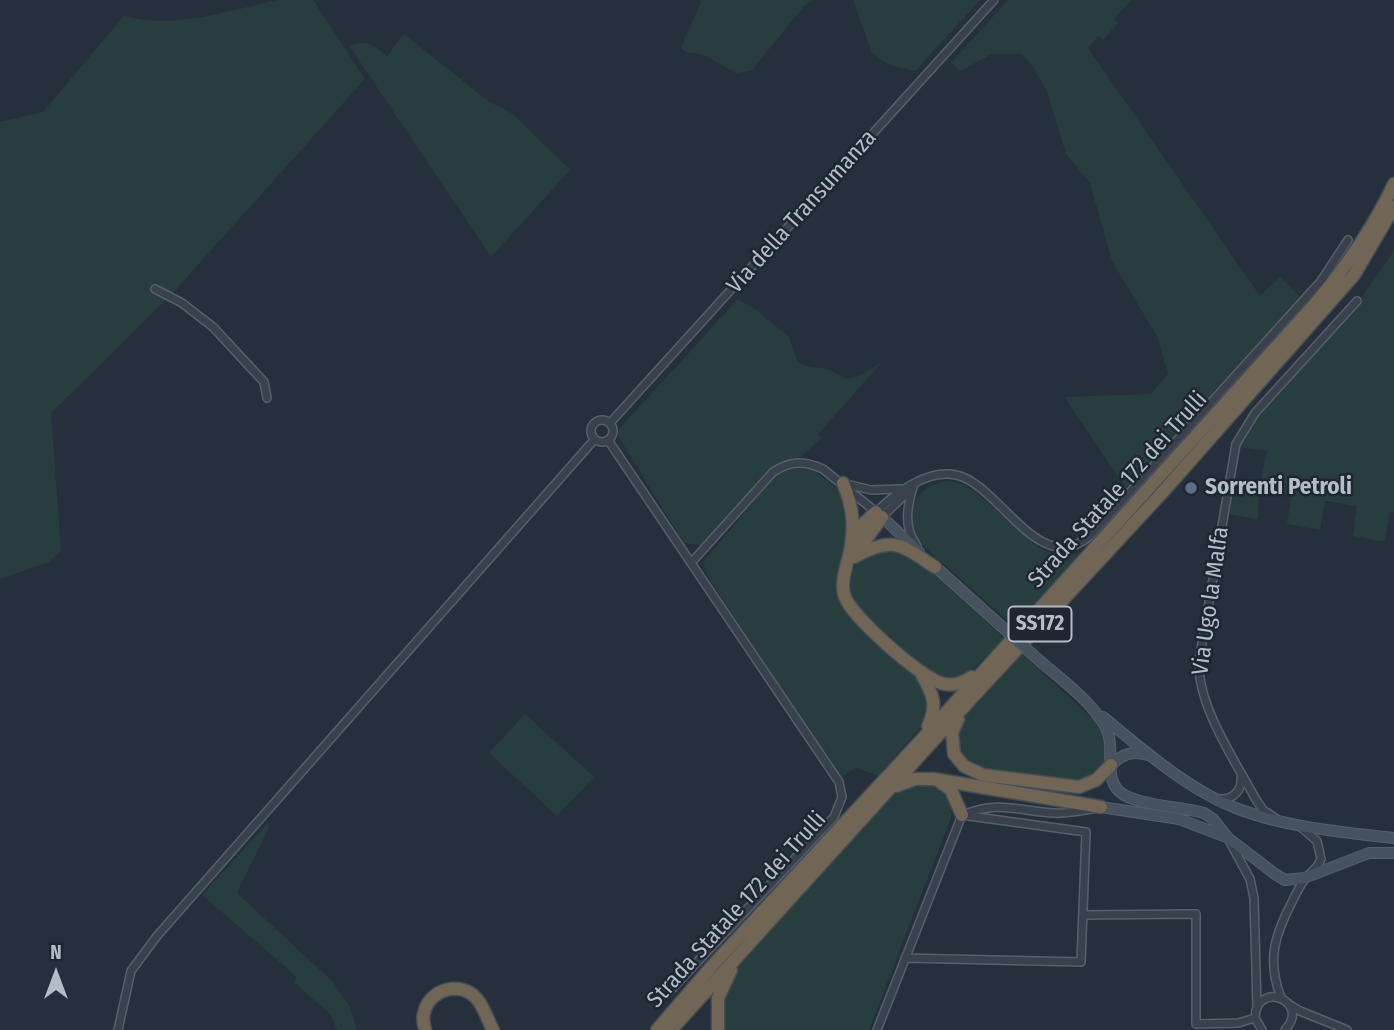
<!DOCTYPE html>
<html>
<head>
<meta charset="utf-8">
<style>
  body { margin:0 }
  #map { position:relative; width:1394px; height:1030px; overflow:hidden; background:#25303c; font-family:"Fira Sans Condensed",sans-serif }
  canvas { display:block }
  .north { position:absolute; left:21px; top:939px; width:70px; height:70px; -webkit-text-stroke:5px #1e2731; paint-order:stroke; rotate:0deg; font-size:19px; font-weight:700; line-height:28px; text-align:center; color:#b5bdc7 }
  .north::after { content:''; display:block; margin:auto; width:24px; height:32px; background:#b5bdc7; clip-path:polygon(50% 0,100% 100%,50% 72%,0 100%) }
</style>
</head>
<body>
<div id="map">
<canvas width="1394" height="1030"></canvas>
<div class="north">N</div>
</div>
<script>
const g = document.querySelector('canvas').getContext('2d');
g.lineJoin = 'round';
function fill(path, color) { g.fillStyle = color; g.fill(path, 'evenodd'); }
function trace(path, color, width, dash) { g.strokeStyle = color; g.lineWidth = width; g.lineCap = dash ? 'butt' : 'round'; g.setLineDash(dash || []); g.stroke(path); }
function write(font, color, halo, rows, align = 'center') {
  g.font = font + ' "Fira Sans Condensed",sans-serif'; g.lineWidth = 5; g.setLineDash([]); g.textBaseline = 'middle'; g.strokeStyle = halo; g.fillStyle = color; for (const [text, x, y, turn = 0] of rows) {
    g.save(); g.translate(x, y); g.rotate((+turn || 0) * Math.PI / 180); g.textAlign = isNaN(turn) ? turn : align; if (halo) g.strokeText(text, 0, 0); g.fillText(text, 0, 0); g.restore();
  }
}
const green = new Path2D(`
  M278 0H313L365 79 168 298 51 413 61 550 49 562 0 579V122L43 112 124 16C174 30 229 10 278 0Z
  M700 0H814L805 5 751 71 736 73 702 54 685 52 681 47 701 3Z
  M853 0H980L915 71 890 65 872 53Z
  M1008 0H1131L1114 19 1118 23 1103 40 1098 36 1088 48 1260 296 1280 277 1300 297 1126 488 1064 397 1151 394 1168 374 1158 338 1112 261 1090 183 1066 154 1047 91 1032 65 1022 54H992L960 71 951 63Z
  M404 34 488 101 513 114 570 170 491 257 350 47C366 37 375 46 387 56Z
  M1394 251V512H1390L1385 540 1379 541 1353 536 1357 506 1325 501 1320 530 1287 524 1291 496 1259 491 1258 519 1228 514 1229 484 1259 489 1267 451 1239 447 1247 426 1362 297Z
  M738 299 756 310 789 337 797 361 809 367 828 369 847 379 864 374 882 362 818 434 821 438 802 456 772 468 701 545 684 543 618 436 619 429Z
  M795 467 815 471 839 491 849 511 847 540 836 583 841 608 919 680 930 705 924 723 878 776 856 767 841 778 708 577 703 562 776 475Z
  M949 481 965 485 975 492 1039 548 1058 556 1084 552 1014 626 920 543C902 514 914 484 949 481Z
  M878 548 912 554 1004 638 970 672 961 677H942L925 668 861 611C849 598 844 575 859 561 865 556 872 552 878 548Z
  M1021 653 1096 722 1106 737 1108 753 1103 769 1081 783 972 768C967 761 958 754 955 746 949 723 1006 670 1021 653Z
  M525 714 594 777 557 816 489 753Z
  M919 782 942 786 952 800 951 818 869 1030H721L722 993 735 968 898 790Z
  M268 823 270 825 237 893 333 982 350 1007 357 1030H337L331 1015 294 982 297 977 202 895Z`);
const street = new Path2D(`
  M155 289 182 303 213 327 264 382 267 398
  M591 431a11 11 0 1 1 22 0a11 11 0 1 1-22 0Z
  M610 423 994 0
  M608 440 839 782 842 797 834 817 667 994
  M846 484 871 490 900 489
  M913 487C907 508 903 526 917 546
  M882 517 912 488
  M691 563 773 472C790 461 804 460 823 469L876 512C896 493 927 469 956 475 1000 484 1039 581 1091 535L1321 281 1348 240
  M1218 799C1234 800 1243 790 1241 774
  M963 815C998 800 1019 811 1054 813 1067 814 1079 811 1092 809
  M1275 818 1263 810 1255 798C1234 759 1197 705 1199 661L1236 444 1255 413 1357 301
  M1230 842 1250 879 1254 898 1257 1007
  M1083 915 1196 914V1024L1238 1023 1255 1018
  M905 958 1081 962 1086 832 962 815
  M1281 998C1267 961 1274 937 1291 904 1295 896 1299 887 1304 880 1310 872 1317 870 1321 859L1317 841 1303 829
  M1290 1005 1300 1011 1347 1030
  M118 1030 131 971 157 936 594 440
  M877 1030 962 815
  M1262 1030 1255 1018C1256 979 1312 1001 1285 1030`);
const secondary = new Path2D(`
  M879 514 919 552
  M930 562 1000 625
  M1032 654C1056 676 1088 697 1105 726 1117 746 1102 777 1120 792 1134 805 1183 807 1204 813L1213 819 1228 838 1275 874 1285 880 1304 878 1369 853H1394
  M1103 717C1143 750 1192 793 1241 810 1290 828 1343 832 1394 838
  M1111 765C1123 754 1132 750 1148 755
  M1101 807 1179 819 1226 837`);
const highway = new Path2D(`
  M843 483C854 509 855 529 849 556 846 568 841 581 844 594 847 613 921 678 941 683 953 687 962 683 972 677
  M854 538 860 527 876 512
  M856 553 882 517
  M854 557C894 536 900 544 935 567
  M922 675C933 694 938 706 928 726
  M958 719 952 733 954 754 964 766 983 775 1079 787 1096 780 1111 765
  M940 782 951 790 962 815
  M896 786 915 779H933L1101 807
  M425 1030C424 1025 422 1018 424 1013 429 989 461 980 477 999 484 1007 488 1021 493 1030
  M657 1030 713 965 923 738 1314 305C1346 267 1373 229 1394 184
  M671 1030 970 700 1161 494 1354 275 1394 207
  M718 1030V998L731 970`);
const secondaryBridge = new Path2D(`
  M1000 625 1032 654`);
const markers = [
  [1191,488,7,"#5c6f8a"]
];
const shields = [
  [1040,624,63]
];
const shieldNames = [
  ["SS172",1040,624]
];
const streetNames = [
  ["Via della Transumanza",802,212,-48],
  ["Strada Statale 172 dei Trulli",1118,490,-48],
  ["Via Ugo la Malfa",1211,601,-82],
  ["Strada Statale 172 dei Trulli",737,910,-48]
];
const poiNames = [
  ["Sorrenti Petroli",1205,488]
];
fill(green, '#283e3e');
trace(street, '#57606a', 10);
trace(secondary, '#57606a', 12);
trace(highway, '#444d57', 15);
trace(street, '#39424c', 7);
trace(secondary, '#47525f', 10);
trace(highway, '#716556', 12);
trace(secondaryBridge, '#57606a', 12, []);
trace(secondaryBridge, '#47525f', 10);
for (const [x, y, r, color] of markers) { const dot = new Path2D(); dot.arc(x, y, r, 0, 2 * Math.PI); g.fillStyle = color; g.fill(dot); trace(dot, '#1e2731', 2.5); }
for (const [x, y, w] of shields) { const box = new Path2D(); box.roundRect(x - w / 2, y - 17.5, w, 35, 5); g.fillStyle = '#1e2731'; g.fill(box); trace(box, '#b5bdc7', 2); }
write('bold 21px', '#b5bdc7', null, shieldNames);
write('23px', '#b5bdc7', '#1e2731', streetNames);
write('bold 23px', '#b5bdc7', '#1e2731', poiNames, 'left');
</script>
</body>
</html>
